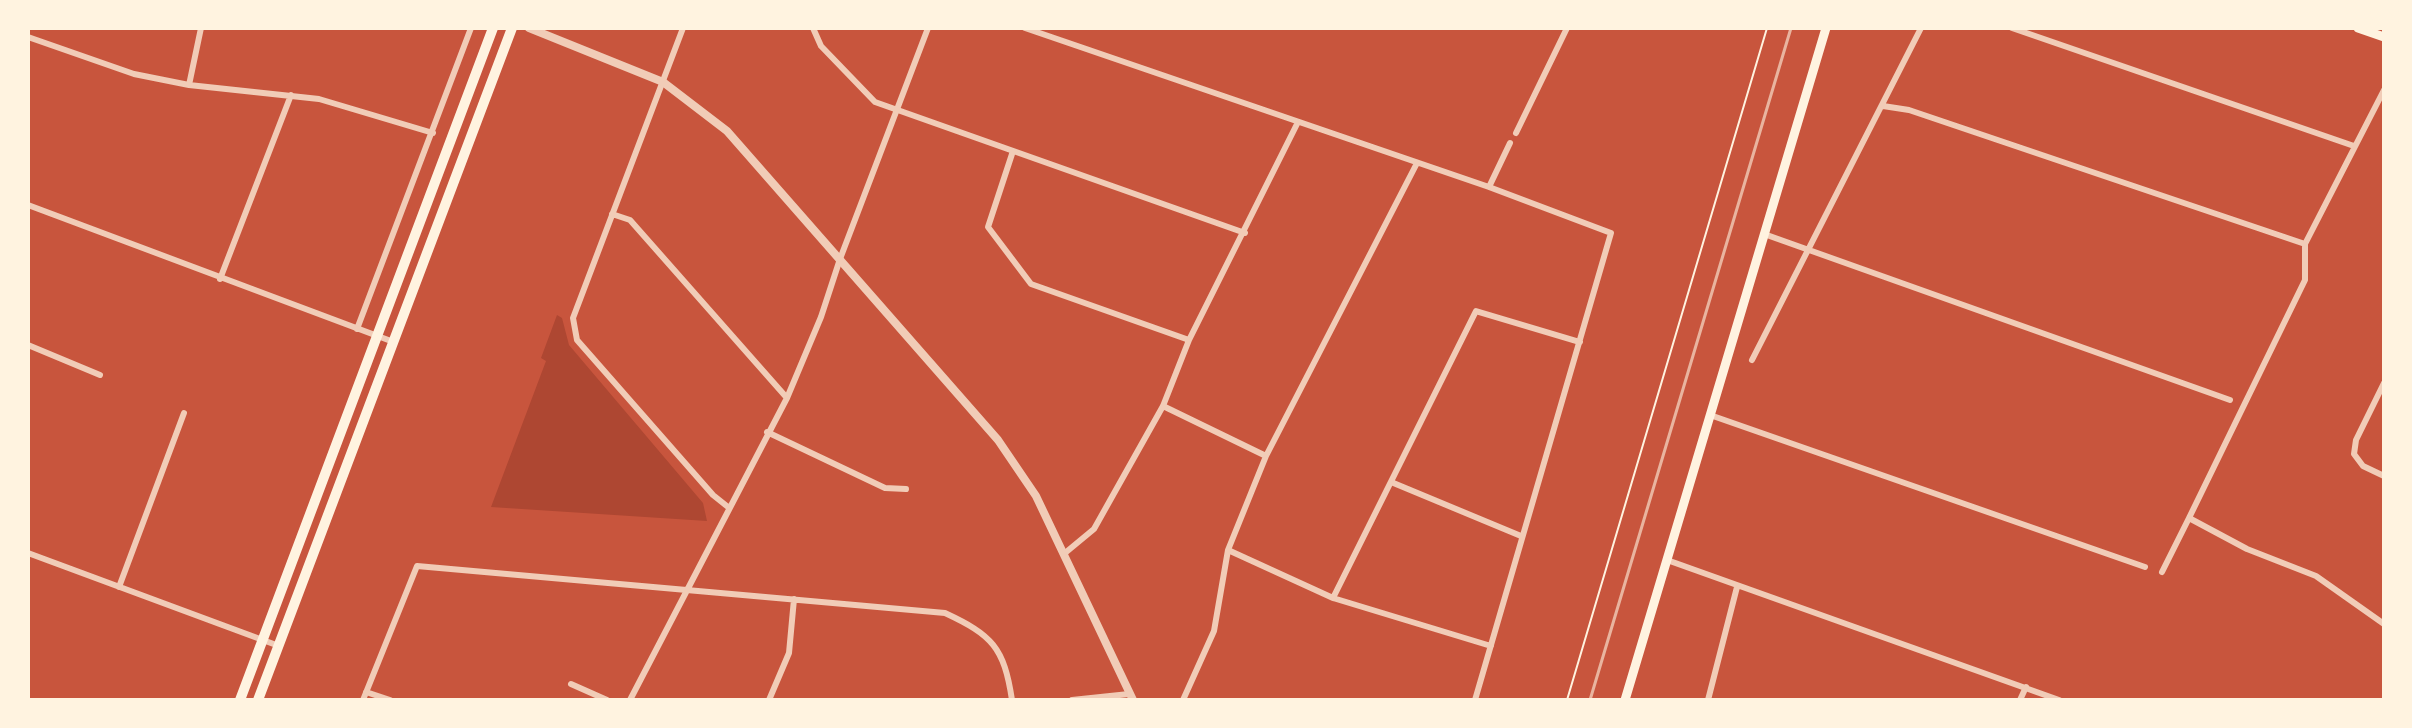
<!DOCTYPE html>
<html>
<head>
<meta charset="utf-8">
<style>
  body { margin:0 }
  #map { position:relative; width:2412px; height:728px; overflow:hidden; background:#c8553d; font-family:"Space Grotesk",sans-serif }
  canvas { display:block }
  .frame { position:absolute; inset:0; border:30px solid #fff3e0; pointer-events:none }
</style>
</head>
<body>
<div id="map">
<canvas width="2412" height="728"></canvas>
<div class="frame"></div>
</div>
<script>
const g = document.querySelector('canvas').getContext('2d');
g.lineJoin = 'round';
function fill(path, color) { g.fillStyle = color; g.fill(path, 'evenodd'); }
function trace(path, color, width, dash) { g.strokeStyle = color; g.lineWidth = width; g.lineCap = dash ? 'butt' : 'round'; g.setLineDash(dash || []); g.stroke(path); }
const green = new Path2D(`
  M557 315 562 318 569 345 703 503 707 521 491 507 546 361 541 358Z`);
const path = new Path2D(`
  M1567 700 1767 28`);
const minor = new Path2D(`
  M683 28 573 318 577 340 713 495 728 507
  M813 28 821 46 875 102 1245 233
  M1025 28 1489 187 1611 233 1475 700
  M2012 28 2354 146
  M28 37 134 74 189 85 319 99 433 133
  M189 85 201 28
  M1883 106 1909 110 2305 244
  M1516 133 1567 28
  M1012 154 988 227 1031 284 1189 340
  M1489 187 1510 143
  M28 205 391 341
  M612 214 630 220 787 398
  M1764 234 2230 400
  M220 279 291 95
  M357 329 471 28
  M28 345 100 375
  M1752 360 1921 28
  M2384 383 2356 440 2354 454 2363 466 2384 476
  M1163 406 1266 456
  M1710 415 2145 567
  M767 432 885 488 906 489
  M1391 482 1521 536
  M2189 518 2305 280V244L2384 90
  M1228 550 1333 598 1491 646
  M28 553 279 646
  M1065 553 1094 529 1163 406 1189 340 1298 122
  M1667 560 2059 700
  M2162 572 2189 518 2247 549 2316 576 2384 624
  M119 587 184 413
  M1333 598 1476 311 1580 342
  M571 684 607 700
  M366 692 390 700
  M363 700 417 566 945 613C992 635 1004 647 1012 700
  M630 700 787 398 821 317 840 259 928 28
  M769 700 789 653 794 599
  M1072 700 1129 694
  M1183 700 1214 631 1228 550 1266 456 1417 163
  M1708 700 1737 587
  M2020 700 2026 687`);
const tertiary = new Path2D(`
  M529 28 663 82 727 131 998 440 1036 496 1133 700`);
const secondary = new Path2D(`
  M2358 28 2384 37
  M1625 700 1826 28`);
const primary = new Path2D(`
  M240 700 493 28
  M258 700 512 28`);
const rail = new Path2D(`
  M1590 700 1791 28`);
fill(green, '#ae4732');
trace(path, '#fff3e0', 2);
trace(minor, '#f1ccb7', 6);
trace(tertiary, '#f1ccb7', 8);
trace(secondary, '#fff3e0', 9);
trace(primary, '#fff3e0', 10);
trace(rail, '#e9b49f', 3);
</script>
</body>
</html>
